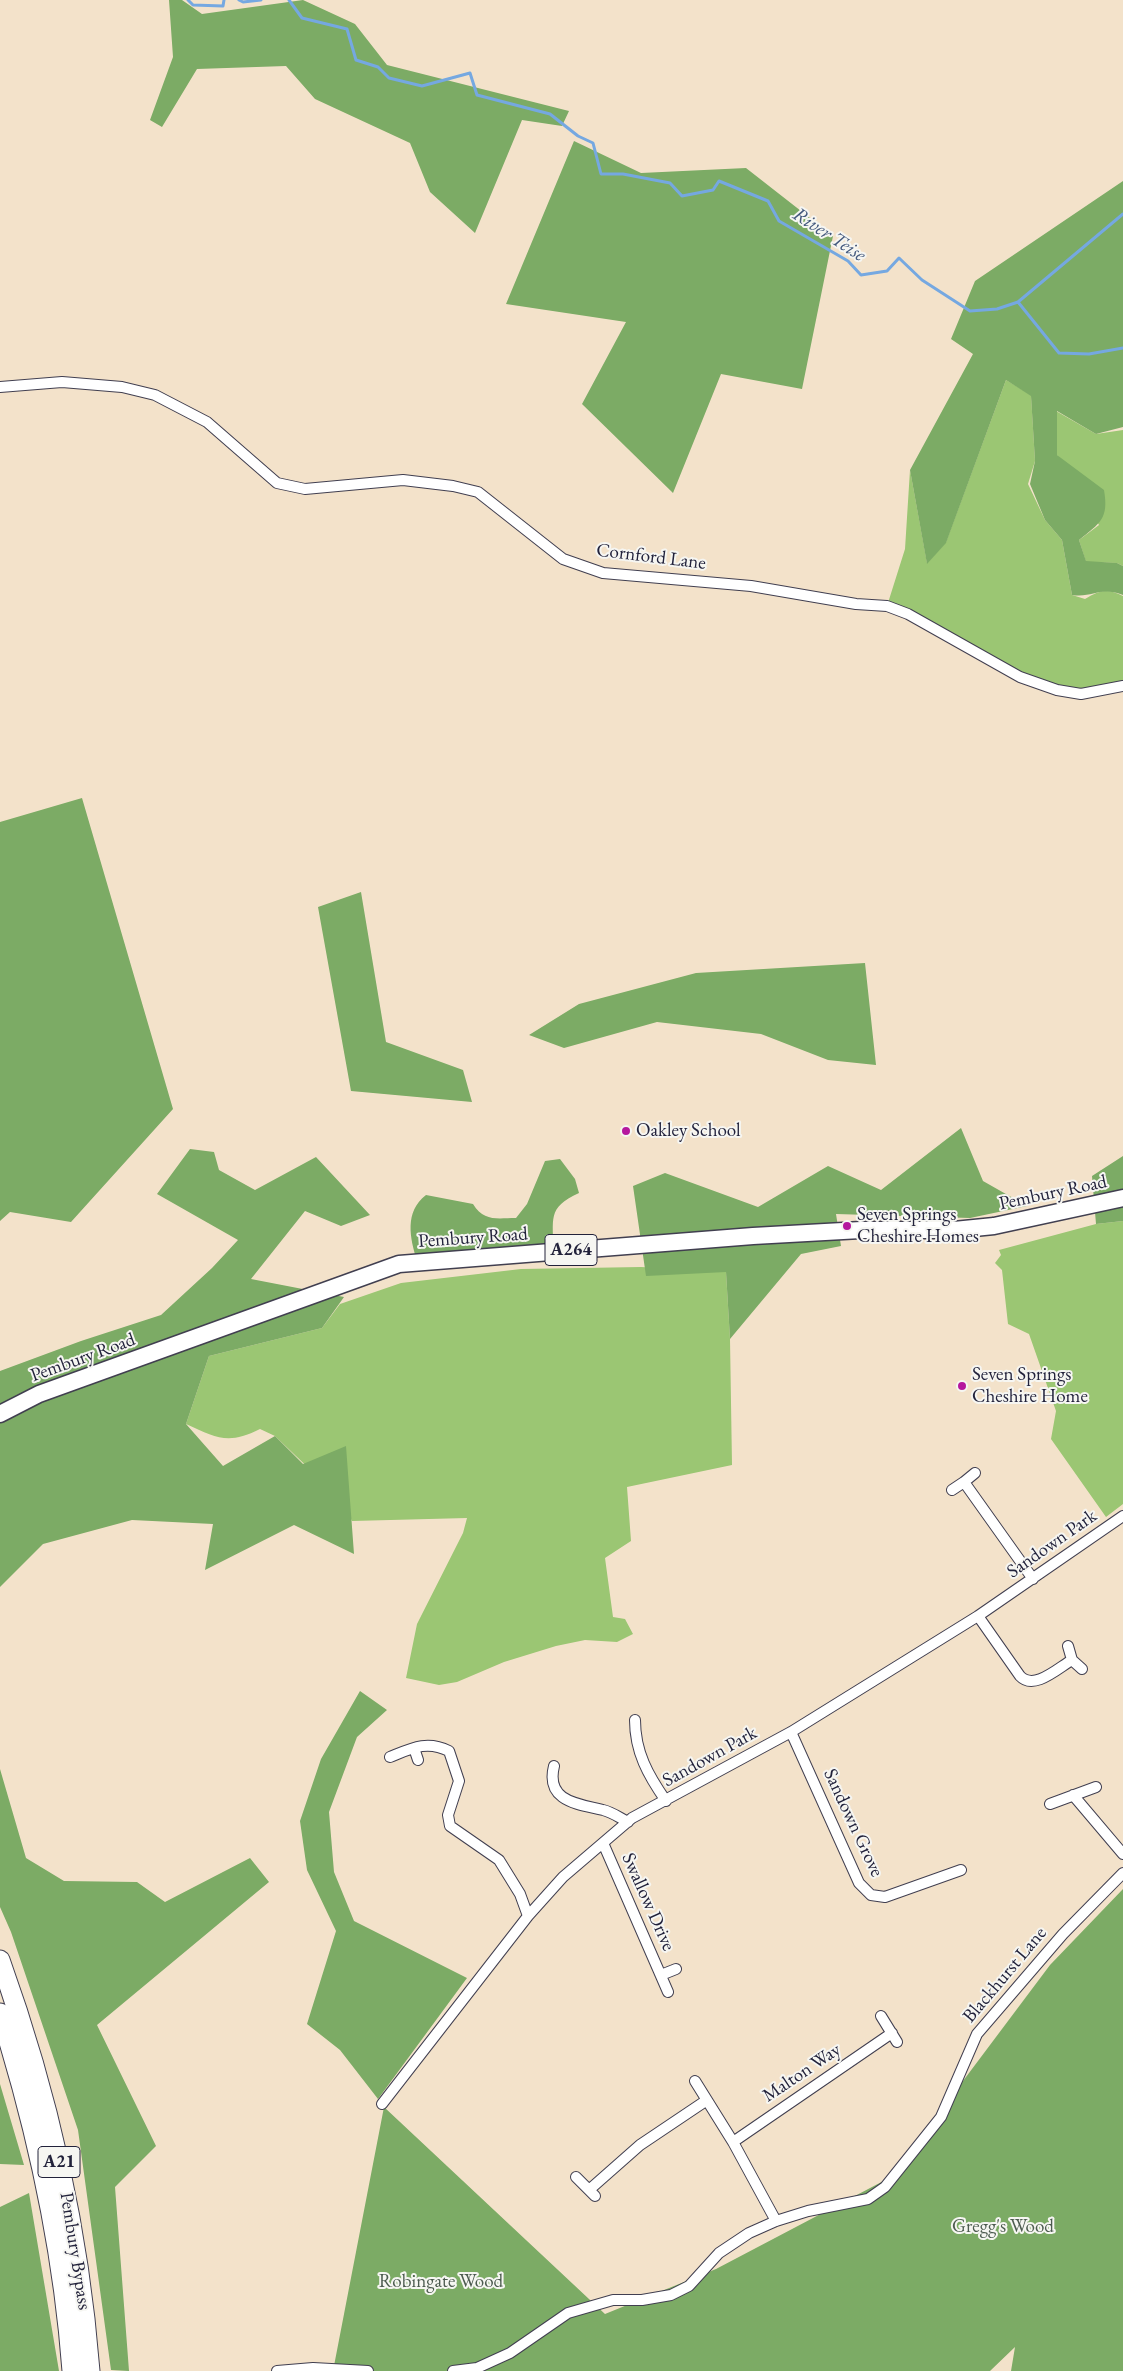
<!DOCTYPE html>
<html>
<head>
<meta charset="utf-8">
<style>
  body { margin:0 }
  canvas { display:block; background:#f3e2ca }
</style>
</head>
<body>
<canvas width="1123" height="2371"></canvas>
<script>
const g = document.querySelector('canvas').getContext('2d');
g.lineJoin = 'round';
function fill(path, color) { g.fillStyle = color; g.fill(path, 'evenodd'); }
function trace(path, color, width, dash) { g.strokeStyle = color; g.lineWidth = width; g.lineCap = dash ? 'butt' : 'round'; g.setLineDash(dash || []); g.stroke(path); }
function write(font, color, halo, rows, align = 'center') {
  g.font = font + ' "EB Garamond",serif'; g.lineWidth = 4; g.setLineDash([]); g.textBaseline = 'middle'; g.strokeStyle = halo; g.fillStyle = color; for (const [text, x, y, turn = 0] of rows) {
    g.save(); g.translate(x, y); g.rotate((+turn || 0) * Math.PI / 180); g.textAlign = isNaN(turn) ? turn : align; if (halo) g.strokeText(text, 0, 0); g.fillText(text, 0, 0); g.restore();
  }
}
const green = new Path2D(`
  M1006 380 1031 395 1035 461 1028 484 1045 520 1062 540 1072 595 1085 599C1100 590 1107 588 1123 596V686L1081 694 1057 690 887 606 905 549 910 470 927 563 946 542Z
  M1056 411 1096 434 1123 430V566L1117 563 1086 562 1079 540 1099 525 1057 455Z
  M1123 1221V1504L1106 1517 1051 1439 1056 1411 1029 1334 1008 1324 1002 1270 995 1263 1001 1255 999 1250 1096 1224Z
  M641 1267 726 1272 730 1339 732 1465 627 1487 631 1541 605 1558 613 1617 625 1619 633 1634 617 1642 585 1640 556 1646 504 1662 457 1682 439 1685 406 1678 417 1624 463 1533 467 1518 352 1521 340 1498 275 1436 260 1429C228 1445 217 1438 186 1424L209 1356 322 1328 340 1304 401 1283 521 1269Z`);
const forest = new Path2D(`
  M169 0H182L202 14 303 0 355 24 387 65 569 111 562 126 522 120 475 233 430 192 410 143 315 99 286 66 197 69 162 127 150 120 173 57Z
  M574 141 641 173 746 168 833 236 802 389 721 374 673 493 582 404 626 322 506 304Z
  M1123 181V427L1096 434 1057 411V455L1104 490C1109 519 1100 523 1079 540L1086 561 1117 563 1123 566V595C1099 586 1094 598 1072 595L1062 540 1045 520 1030 484 1035 461 1031 396 1006 380 946 543 927 564 910 470 973 354 951 339 975 281Z
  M82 798 173 1109 71 1222 10 1212 0 1221V822Z
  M361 892 386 1042 463 1070 472 1102 351 1091 318 907Z
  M865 963 876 1065 828 1060 761 1034 657 1022 564 1048 529 1035 579 1004 696 973Z
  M961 1128 983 1181 1027 1206 970 1218 836 1214 841 1246 801 1254 730 1339 726 1272 646 1276 633 1186 665 1173 758 1207 828 1166 881 1190Z
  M190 1149 214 1152 219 1170 255 1190 316 1157 370 1215 341 1226 305 1211 251 1279 344 1297 322 1328 209 1356 186 1424 223 1466 275 1436 303 1464 346 1446 354 1554 294 1525 205 1570 213 1524 132 1520 43 1544 0 1587V1371L81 1341 161 1315 212 1268 238 1240 157 1194Z
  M1123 1156V1221L1096 1224 1092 1176Z
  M560 1159 575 1179 579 1193C546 1208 554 1219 553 1252L417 1261C410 1238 404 1212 426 1195L473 1204C484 1222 497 1218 516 1218L527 1204 545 1161Z
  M360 1691 387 1710 357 1737 329 1812 334 1872 354 1921 467 1978 378 2099 340 2050 307 2024 336 1931 307 1870 300 1821 321 1759Z
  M0 1769 26 1858 64 1881 137 1882 165 1902 250 1858 269 1882 97 2025 156 2146 115 2187 129 2371 111 2370 78 2130 11 1932 0 1907Z
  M1123 1889V2371H1011L1015 2347 990 2371H333L384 2107 605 2314 716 2269 891 2177 1050 1965Z
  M0 2084 24 2165 0 2164Z
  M29 2193 59 2371H0V2207Z`);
const stream = new Path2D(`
  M188 0 193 5 223 6 224 0
  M239 0 243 2 261 0
  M289 0 302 18 347 29 356 60 378 67 389 78 422 86 470 73 477 95 550 114 578 136 593 143 601 174H623L670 183 682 196 713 190 719 181 768 201 779 221 848 261 861 275 887 271 899 258 922 280 970 311 997 309 1018 302 1123 214
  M1018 302 1059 353 1089 354 1123 348`);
const street = new Path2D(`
  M0 387 62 382 122 387 155 395 207 422 277 483 305 489 403 480 453 486 478 492 563 559 603 573 751 586 856 604 887 606 908 614 1020 677 1057 690 1081 694 1123 686
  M964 1482 975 1473
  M952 1490 964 1482 1033 1579
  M978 1616 1020 1676C1034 1691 1058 1668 1072 1660L1068 1646
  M1072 1660 1082 1669
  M635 1720C635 1752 648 1775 666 1801
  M791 1732 859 1883 871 1895 885 1897 961 1870
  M414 1748 418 1760
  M390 1757C412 1748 427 1740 449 1751L459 1781 448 1815 450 1826 499 1860 520 1894 528 1916
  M554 1766C545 1802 579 1804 603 1810 612 1812 620 1818 628 1822
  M1073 1795 1123 1854
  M1050 1804 1096 1787
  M603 1843 668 1992
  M661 1975 676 1969
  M881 2016 897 2042
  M695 2081 733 2142 776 2221
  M382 2104 528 1916 563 1877 632 1818 791 1732 978 1616 1123 1516
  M733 2142 892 2033
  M576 2177 595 2196
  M589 2190 640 2145 707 2100
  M277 2371 313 2368 368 2371
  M453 2371 477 2368 510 2353 568 2313 613 2300H642L671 2295 689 2286 719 2253 749 2233 776 2221 808 2211 868 2199 885 2187 941 2117 977 2034 1063 1934 1123 1873`);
const primary = new Path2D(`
  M0 1414 39 1394 399 1264 753 1236 861 1230H954L994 1226 1123 1198`);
const highway = new Path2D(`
  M0 1960C48 2093 79 2230 90 2371
  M0 2013C37 2130 63 2249 72 2371`);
const markers = [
  [626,1131,5,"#b5179e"],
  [847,1226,5,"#b5179e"],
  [962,1386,5,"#b5179e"]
];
const shields = [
  [571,1250,52],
  [59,2162,42]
];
const shieldNames = [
  ["A264",571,1250],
  ["A21",59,2162]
];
const streetNames = [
  ["Cornford Lane",651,557,7],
  ["Pembury Road",1053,1193,-12],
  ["Pembury Road",473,1238,-4],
  ["Pembury Road",83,1358,-20],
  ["Sandown Park",1052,1544,-35],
  ["Sandown Park",710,1757,-29],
  ["Sandown Grove",853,1823,65],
  ["Swallow Drive",648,1902,66],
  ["Blackhurst Lane",1005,1975,-50],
  ["Malton Way",802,2073,-34],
  ["Pembury Bypass",75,2251,81]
];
const poiNames = [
  ["Oakley School",636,1131],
  ["Seven Springs",857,1215],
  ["Cheshire Homes",857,1237],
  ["Seven Springs",972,1375],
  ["Cheshire Home",972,1397]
];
const parkNames = [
  ["Gregg's Wood",1003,2227],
  ["Robingate Wood",441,2282]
];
const waterNames = [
  ["River Teise",829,235,33]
];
fill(green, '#9bc673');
fill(forest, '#7cab65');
trace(stream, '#75a8e1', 3);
trace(street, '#413f50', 12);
trace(primary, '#413f50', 19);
trace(highway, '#413f50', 21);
trace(street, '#fff', 10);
trace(primary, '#fff', 16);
trace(highway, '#fff', 19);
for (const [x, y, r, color] of markers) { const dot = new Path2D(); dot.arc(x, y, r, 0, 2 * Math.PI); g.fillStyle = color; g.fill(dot); trace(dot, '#f6f6f2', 2); }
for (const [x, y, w] of shields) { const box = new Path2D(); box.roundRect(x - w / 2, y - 15.5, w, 31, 4); g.fillStyle = '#f6f6f2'; g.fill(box); trace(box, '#22223b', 1); }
write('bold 18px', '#22223b', null, shieldNames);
write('19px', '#22223b', '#f6f6f2', streetNames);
write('19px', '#22223b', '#f6f6f2', poiNames, 'left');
write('19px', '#4c5b4f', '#f6f6f2', parkNames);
write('italic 20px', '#43587d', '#f6f6f2', waterNames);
</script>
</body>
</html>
